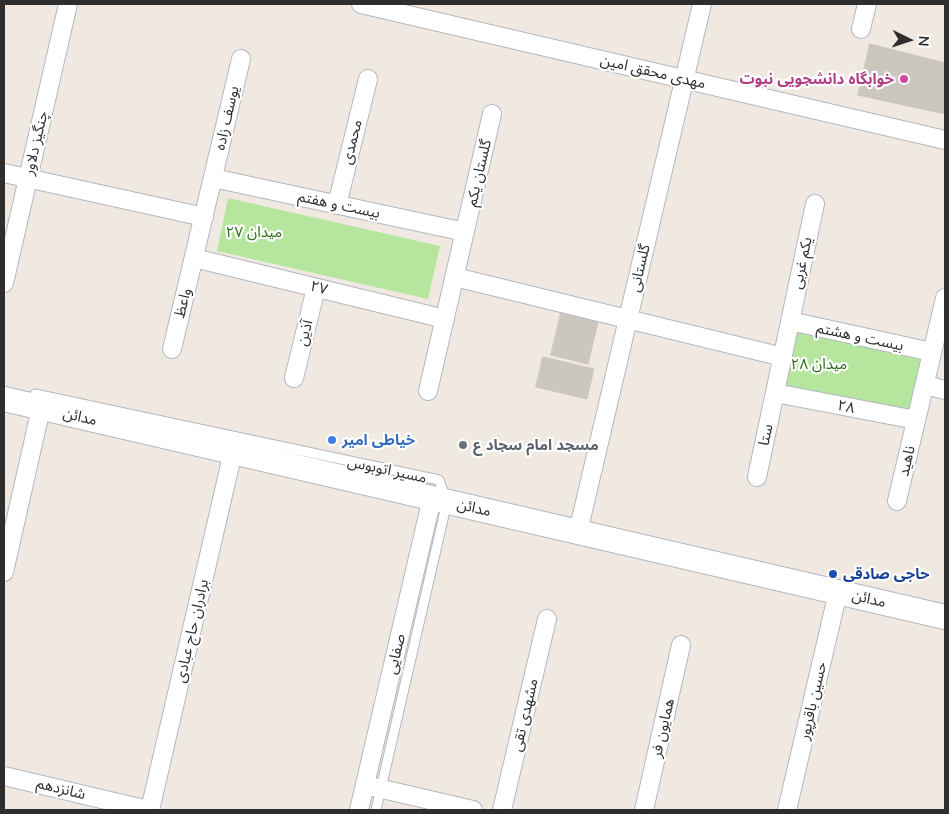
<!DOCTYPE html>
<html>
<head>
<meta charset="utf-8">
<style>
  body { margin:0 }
  #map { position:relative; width:949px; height:814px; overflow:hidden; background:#efe9e1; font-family:Mulish,sans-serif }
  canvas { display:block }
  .frame { position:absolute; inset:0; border:5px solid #2e2e2e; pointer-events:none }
  .north { position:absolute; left:884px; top:15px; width:50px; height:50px; -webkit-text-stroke:4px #fff; paint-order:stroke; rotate:94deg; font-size:14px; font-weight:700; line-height:20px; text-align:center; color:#2e2e2e }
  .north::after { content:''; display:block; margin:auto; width:18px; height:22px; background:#2e2e2e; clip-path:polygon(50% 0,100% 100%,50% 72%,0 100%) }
</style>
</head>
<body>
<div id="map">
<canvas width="949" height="814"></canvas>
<div class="frame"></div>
<div class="north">N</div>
</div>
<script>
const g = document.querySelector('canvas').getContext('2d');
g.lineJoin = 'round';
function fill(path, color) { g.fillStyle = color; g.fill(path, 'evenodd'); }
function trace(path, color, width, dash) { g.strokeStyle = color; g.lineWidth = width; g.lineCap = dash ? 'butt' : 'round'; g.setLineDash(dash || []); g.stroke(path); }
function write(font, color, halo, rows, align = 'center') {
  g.font = font + ' Mulish,"Noto Sans Arabic",sans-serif'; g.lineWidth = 4.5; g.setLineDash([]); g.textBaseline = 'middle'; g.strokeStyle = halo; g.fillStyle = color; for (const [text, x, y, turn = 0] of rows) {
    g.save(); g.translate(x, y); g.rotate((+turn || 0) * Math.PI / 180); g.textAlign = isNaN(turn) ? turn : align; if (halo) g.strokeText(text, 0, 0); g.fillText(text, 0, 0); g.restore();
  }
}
const green = new Path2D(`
  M228 198 440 246 428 299 217 251Z
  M794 326 928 355 913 416 780 388Z`);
const building = new Path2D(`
  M870 44 945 63V114L858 95Z
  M561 313 598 322 588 364 551 355Z
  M543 357 594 369 587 399 536 387Z`);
const service = new Path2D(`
  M35 394 439 480 447 502 376 810`);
const minor = new Path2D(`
  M361 4 945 140
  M861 29 867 4
  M4 173 204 217
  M213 178 465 232
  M337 205 368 79
  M194 258 445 319
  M455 277 783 357
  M4 283 68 4
  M790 321 932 352
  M172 349 241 59
  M294 378 316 288
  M925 385 945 390
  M428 391 492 114
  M775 393 916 420
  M757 477 815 204
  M897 501 945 298
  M578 532 702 4
  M4 572 41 408
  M4 776 148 810
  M365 785 473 810
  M150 810 233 452
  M359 810 432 498
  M502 810 547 619
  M644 810 681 645
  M787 810 838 592`);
const secondary = new Path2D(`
  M4 399 945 617`);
const markers = [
  [904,79,5,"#d1479c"],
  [332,440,5,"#3f7fe0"],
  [463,445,5,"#6b7280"],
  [833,574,5,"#1a4fb4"]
];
const streetNames = [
  ["مهدی محقق امین",653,72,13],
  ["یوسف زاده",227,118,-77],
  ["محمدی",352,142,-76],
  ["چنگیز دلاور",36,143,-77],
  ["گلستان یکم",479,173,-77],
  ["بیست و هفتم",339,205,12],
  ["یکم غربی",802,263,-78],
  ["گلستانی",640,268,-77],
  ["۲۷",319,288,14],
  ["واعظ",183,303,-76],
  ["آذین",305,333,-76],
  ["بیست و هشتم",860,337,12],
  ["۲۸",846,407,11],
  ["مدائن",80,417,13],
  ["ستا",766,435,-78],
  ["ناهید",907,461,-77],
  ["مسیر اتوبوس",387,470,12],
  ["مدائن",474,508,13],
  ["مدائن",869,599,13],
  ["برادران حاج عبادی",192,631,-77],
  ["صفایی",396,654,-77],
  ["حسین باقرپور",813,701,-77],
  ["مشهدی تقی",525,715,-77],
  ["همایون فر",663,728,-77],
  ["شانزدهم",61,789,14]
];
const hotelNames = [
  ["خوابگاه دانشجویی نبوت",894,79]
];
const parkNames = [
  ["میدان ۲۷",254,232],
  ["میدان ۲۸",819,364]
];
const shopNames = [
  ["خیاطی امیر",342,440]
];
const worshipNames = [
  ["مسجد امام سجاد ع",473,445]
];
const transitNames = [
  ["حاجی صادقی",843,574]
];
fill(green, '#b6e59e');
fill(building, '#cbc7bf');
trace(building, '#cbc5ba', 1);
trace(service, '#b4b7c1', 11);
trace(minor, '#b4b7c1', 20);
trace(secondary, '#b4b7c1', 26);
trace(service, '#fff', 9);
trace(minor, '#fff', 18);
trace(secondary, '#fff', 24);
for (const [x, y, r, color] of markers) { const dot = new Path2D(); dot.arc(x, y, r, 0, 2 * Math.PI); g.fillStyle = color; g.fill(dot); trace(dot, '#fff', 2); }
write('15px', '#2e2e2e', '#fff', streetNames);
write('bold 15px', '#b23c85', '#fff', hotelNames, 'right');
write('15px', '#2c6e1b', '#fff', parkNames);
write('bold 15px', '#366cbe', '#fff', shopNames, 'left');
write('bold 15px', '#5b616d', '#fff', worshipNames, 'left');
write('bold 15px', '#164399', '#fff', transitNames, 'left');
</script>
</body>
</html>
